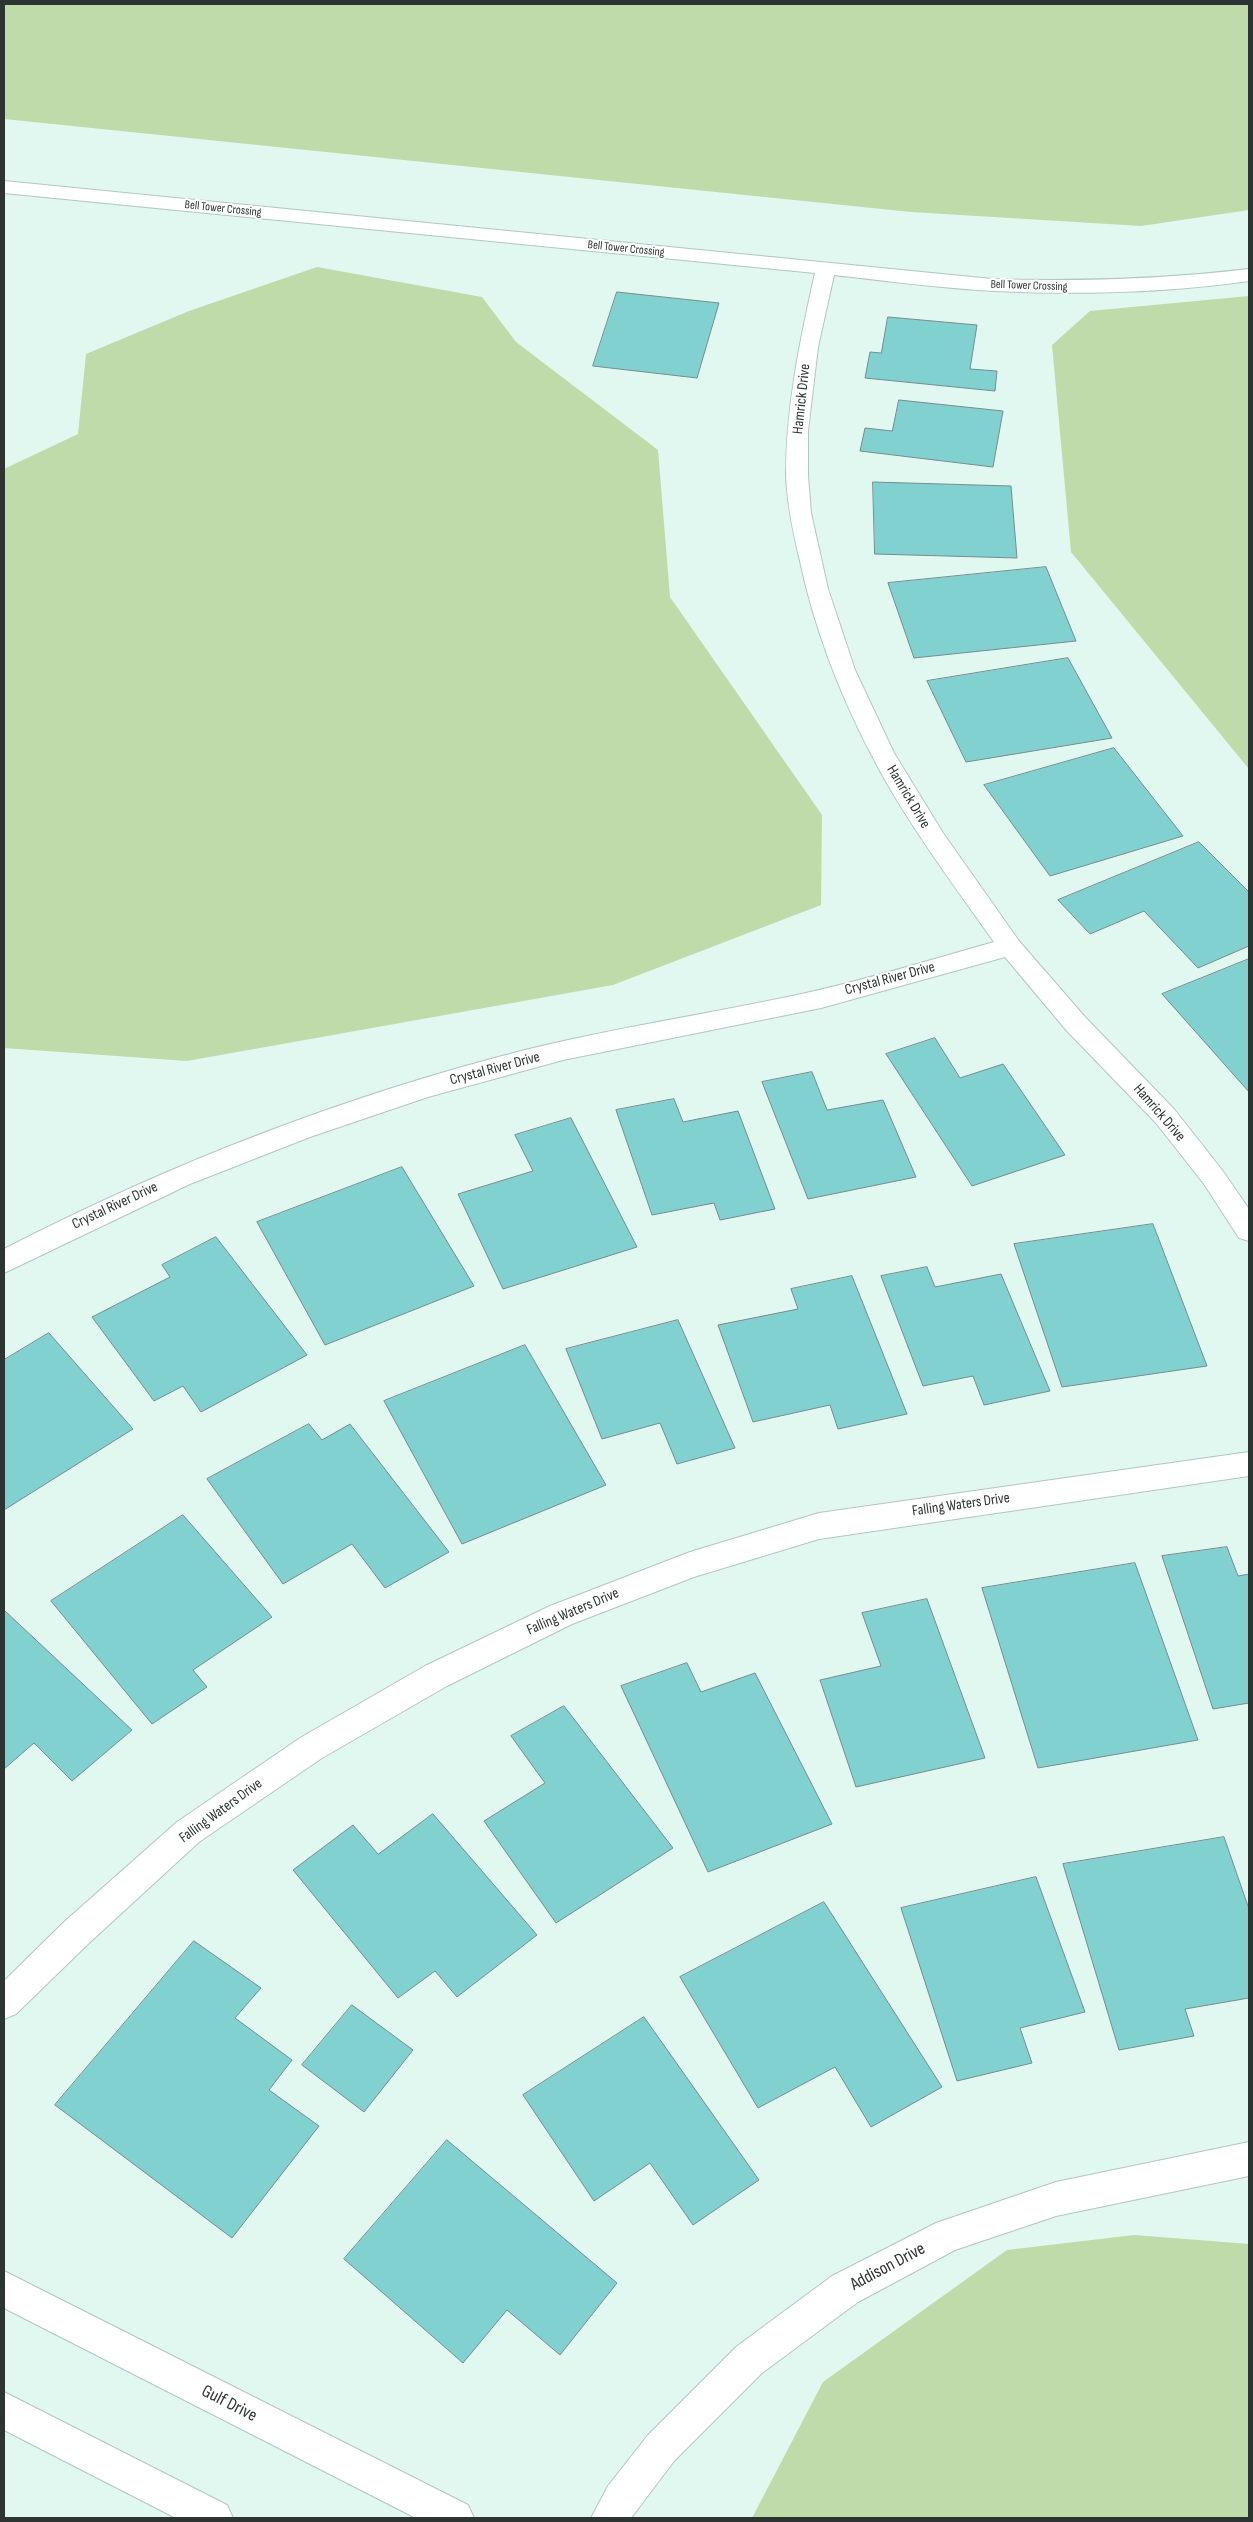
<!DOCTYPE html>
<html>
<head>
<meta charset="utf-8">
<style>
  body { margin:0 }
  #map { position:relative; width:1253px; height:2522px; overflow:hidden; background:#e0f8f0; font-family:"Sofia Sans Condensed",sans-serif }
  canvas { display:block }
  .frame { position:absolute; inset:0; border:5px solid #2c3532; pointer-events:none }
</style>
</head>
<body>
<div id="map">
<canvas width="1253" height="2522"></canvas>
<div class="frame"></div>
</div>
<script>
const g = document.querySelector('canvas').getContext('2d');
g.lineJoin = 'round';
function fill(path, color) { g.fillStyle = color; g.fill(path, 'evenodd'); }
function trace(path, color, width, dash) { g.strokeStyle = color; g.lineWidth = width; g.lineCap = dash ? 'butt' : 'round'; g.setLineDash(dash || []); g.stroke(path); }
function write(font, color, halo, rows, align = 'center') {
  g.font = font + ' "Sofia Sans Condensed",sans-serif'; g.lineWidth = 4; g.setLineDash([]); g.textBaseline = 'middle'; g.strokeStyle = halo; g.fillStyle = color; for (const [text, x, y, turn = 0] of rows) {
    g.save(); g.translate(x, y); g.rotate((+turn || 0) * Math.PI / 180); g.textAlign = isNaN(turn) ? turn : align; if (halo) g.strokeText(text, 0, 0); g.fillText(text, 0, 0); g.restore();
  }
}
const green = new Path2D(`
  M4 4H1249V210L1141 226 911 212 4 119Z
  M317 267 482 297 516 342 658 450 670 597 822 815 821 905 613 985 187 1061 4 1048V469L78 434 86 354 189 311Z
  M1249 296V769L1071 552 1052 345 1090 311Z
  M1134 2235 1249 2244V2518H752L823 2382 1007 2250Z`);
const building = new Path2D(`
  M617 292 719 303 697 378 593 366Z
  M888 317 977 325 970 369 997 371 995 391 865 378 870 352 881 353Z
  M899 400 1003 411 993 467 860 451 865 428 892 431Z
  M873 482 1011 486 1017 558 875 554Z
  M1046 567 1076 641 914 658 888 583Z
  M1068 658 1112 738 966 762 927 681Z
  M1114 748 1183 836 1050 876 984 785Z
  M1199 842 1249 892V946L1198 968 1144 911 1090 934 1058 900Z
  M1249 959V1092L1162 994Z
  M935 1038 960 1078 1003 1064 1065 1155 972 1186 886 1054Z
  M812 1072 827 1110 883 1100 916 1177 808 1199 762 1082Z
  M674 1099 683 1122 738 1111 775 1209 720 1220 714 1203 652 1215 616 1110Z
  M571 1118 637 1247 503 1289 458 1194 533 1171 515 1135Z
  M402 1167 474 1286 325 1345 257 1222Z
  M1153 1224 1207 1366 1062 1387 1014 1244Z
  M216 1237 307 1355 201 1412 183 1386 154 1401 92 1317 170 1277 162 1265Z
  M927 1267 935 1287 1001 1274 1050 1391 984 1405 973 1376 923 1386 881 1276Z
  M852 1276 907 1414 838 1429 830 1405 753 1422 718 1325 798 1309 791 1289Z
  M678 1320 735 1448 677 1464 660 1423 602 1439 566 1349Z
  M49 1333 133 1429 4 1510V1360Z
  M525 1345 606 1485 462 1544 384 1401Z
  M309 1424 322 1440 350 1424 449 1552 385 1588 352 1544 283 1584 207 1479Z
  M183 1515 272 1617 193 1670 207 1687 152 1724 51 1601Z
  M1227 1547 1238 1576 1249 1574V1703L1213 1709 1162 1556Z
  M1135 1563 1198 1740 1038 1768 982 1588Z
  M927 1599 985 1758 856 1787 820 1680 881 1666 862 1613Z
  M4 1610 132 1730 72 1781 34 1743 4 1769Z
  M687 1663 701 1692 755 1673 832 1824 708 1872 621 1686Z
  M564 1706 673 1848 556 1923 484 1821 545 1783 511 1736Z
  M433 1814 537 1935 457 1997 435 1971 398 1998 293 1870 353 1825 378 1854Z
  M1224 1837 1249 1909V1998L1185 2009 1194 2036 1119 2050 1063 1864Z
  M1036 1877 1085 2012 1020 2028 1032 2063 957 2081 901 1908Z
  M824 1902 942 2087 871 2127 835 2067 758 2108 680 1977Z
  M194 1941 261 1988 235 2018 292 2060 269 2090 319 2126 232 2238 55 2105Z
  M352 2005 413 2050 364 2112 302 2065Z
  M644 2017 759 2180 693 2225 650 2163 594 2201 523 2095Z
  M447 2140 617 2283 560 2355 507 2310 463 2363 344 2259Z`);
const street = new Path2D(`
  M4 181 992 279C1079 282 1163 279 1249 269V281C1164 293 1079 295 994 291 941 288 887 281 834 275L818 347 808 431V476L811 513 828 589 855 670 894 753 943 833 1019 941 1085 1017 1174 1109 1222 1170 1249 1209V1241L1239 1238 1204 1184 1156 1123 1067 1031 1005 957 821 1008 563 1060 428 1097 310 1137 190 1184 4 1273V1249C169 1164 344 1096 525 1050 613 1028 703 1015 792 996 860 982 926 961 994 942 951 881 904 819 870 752 839 692 814 627 800 561 793 532 787 504 786 475 786 407 800 340 815 273L4 193Z
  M1249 1452V1476L819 1539 694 1577 572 1624 447 1686 322 1758 199 1842 88 1944 16 2014 4 2019V1981L64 1922 177 1822 300 1738 425 1666 550 1606 690 1552 819 1513Z
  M1249 2142V2176L1056 2216 955 2250 858 2302 762 2373 674 2461 631 2518H591L608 2486 648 2435 736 2347 832 2276 936 2223 1056 2182Z
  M4 2271 468 2505 474 2518H416L4 2308Z
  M4 2392 227 2505 233 2518H176L4 2430Z`);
const farStreetnames = [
  ["Bell Tower Crossing",223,209,6],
  ["Bell Tower Crossing",626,249,6],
  ["Bell Tower Crossing",1029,286,2]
];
const streetNames = [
  ["Hamrick Drive",802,399,-84],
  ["Hamrick Drive",908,797,59],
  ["Crystal River Drive",890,979,-15],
  ["Crystal River Drive",495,1069,-15],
  ["Hamrick Drive",1159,1113,49],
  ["Crystal River Drive",115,1206,-25],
  ["Falling Waters Drive",961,1505,-8],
  ["Falling Waters Drive",573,1612,-23],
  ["Falling Waters Drive",221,1811,-36]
];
const nearStreetnames = [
  ["Addison Drive",888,2267,-28],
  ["Gulf Drive",229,2404,27]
];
fill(green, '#bedba9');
fill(building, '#80d1d0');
trace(building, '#758d8d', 1);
trace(street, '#b0c7c0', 2);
fill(street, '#fff');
write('12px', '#2c3532', '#fff', farStreetnames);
write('15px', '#2c3532', '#fff', streetNames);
write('18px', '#2c3532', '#fff', nearStreetnames);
</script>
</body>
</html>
